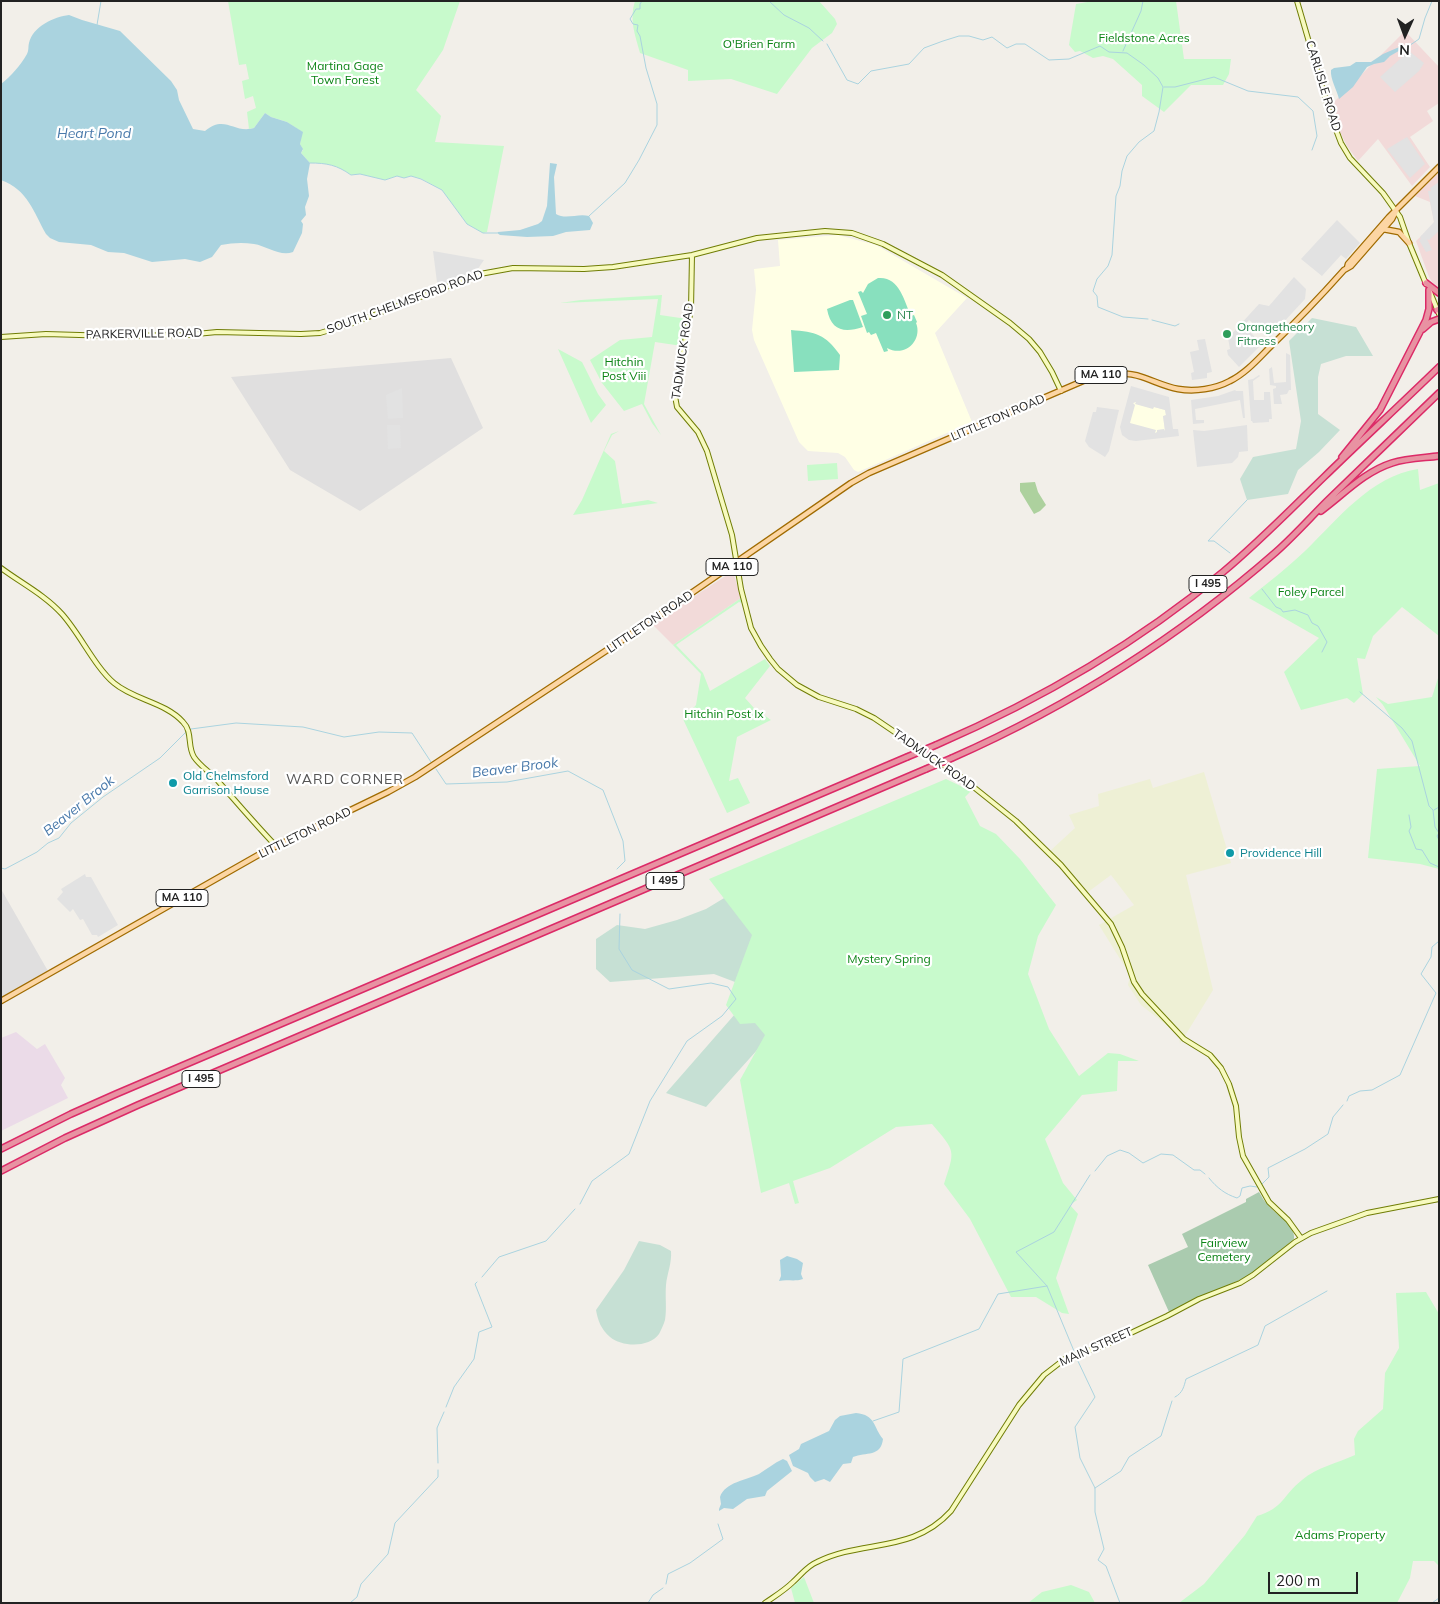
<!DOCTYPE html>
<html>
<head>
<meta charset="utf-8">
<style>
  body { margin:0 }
  #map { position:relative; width:1440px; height:1604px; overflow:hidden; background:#f2efe9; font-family:Mulish,sans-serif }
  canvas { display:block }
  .frame { position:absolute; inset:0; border:2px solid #222; pointer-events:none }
  .north { position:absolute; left:1380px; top:10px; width:50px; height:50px; -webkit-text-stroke:4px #fff; paint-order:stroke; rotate:182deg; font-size:14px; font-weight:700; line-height:20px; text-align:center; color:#222 }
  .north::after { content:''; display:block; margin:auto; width:18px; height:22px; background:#222; clip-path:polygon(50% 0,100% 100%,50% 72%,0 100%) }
  .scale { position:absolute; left:1268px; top:1572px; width:90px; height:22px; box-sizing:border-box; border:2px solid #222; border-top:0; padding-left:6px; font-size:15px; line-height:18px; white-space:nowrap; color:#222; -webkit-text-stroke:4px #fff; paint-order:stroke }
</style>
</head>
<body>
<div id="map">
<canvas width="1440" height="1604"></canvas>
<div class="frame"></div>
<div class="north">N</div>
<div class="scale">200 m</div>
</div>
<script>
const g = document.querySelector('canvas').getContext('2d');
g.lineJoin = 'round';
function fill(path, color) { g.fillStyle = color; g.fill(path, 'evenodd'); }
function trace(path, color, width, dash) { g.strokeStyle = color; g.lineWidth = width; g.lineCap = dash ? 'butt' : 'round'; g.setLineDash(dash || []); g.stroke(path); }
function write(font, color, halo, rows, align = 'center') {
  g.font = font + ' Mulish,sans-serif'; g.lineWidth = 4.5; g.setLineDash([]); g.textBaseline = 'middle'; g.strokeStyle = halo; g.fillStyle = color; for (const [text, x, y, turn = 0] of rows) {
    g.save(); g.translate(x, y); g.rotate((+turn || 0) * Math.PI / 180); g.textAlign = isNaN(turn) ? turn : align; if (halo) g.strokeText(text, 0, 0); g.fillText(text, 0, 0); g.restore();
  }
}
const residential = new Path2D(`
  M451 358 483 428 360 511 290 470 231 377Z
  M1 889 48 971 1 998Z`);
const commercial = new Path2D(`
  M1405 31 1439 67V103L1427 111 1433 121 1410 137 1430 167 1412 186 1378 139 1358 161 1347 146 1340 132 1332 104Z
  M1439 173V288L1434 285 1429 277 1416 241 1433 225 1434 222 1430 202 1415 196 1432 178Z
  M730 573H732L734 575 741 598 673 645 652 624Z`);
const industrial = new Path2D(`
  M16 1032 37 1049 45 1044 65 1078 61 1085 68 1098 1 1131V1038Z`);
const education = new Path2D(`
  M838 235 876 245 967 298 935 333 972 422 858 472 854 470 845 457 838 453 808 451 799 442 754 340 752 330 756 290 754 269 780 266 778 240Z
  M1135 402 1165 410 1166 416H1163L1165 431 1157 430 1158 433H1155L1129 423 1128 425 1127 422 1134 405 1133 403Z`);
const farmland = new Path2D(`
  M1204 772 1231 863 1186 875 1213 990 1180 1044 1179 1035 1141 1005 1128 985 1130 975 1099 925 1134 905 1111 875 1088 892 1050 851 1075 828 1069 815 1099 806 1098 794 1150 779 1153 788Z`);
const forest = new Path2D(`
  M1035 482 1038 492 1046 505 1040 511 1034 514 1020 491V483Z`);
const wetland = new Path2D(`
  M1312 318 1356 327 1373 356H1346L1321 364 1318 377V414L1340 430 1319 452 1298 470 1288 494 1247 500 1240 479 1253 457 1296 449 1301 421 1289 341Z
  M739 889 784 1020 706 1107 666 1093 756 990 714 974 610 982 596 969V939L617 925 645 929 677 920 706 909Z
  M639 1241 660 1245 671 1251C672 1263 667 1274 666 1285 665 1297 667 1309 665 1320 664 1324 661 1330 659 1334 649 1348 622 1347 610 1337 601 1329 598 1321 596 1310L624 1270Z`);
const cemetery = new Path2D(`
  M1259 1192C1262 1197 1264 1201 1268 1205 1276 1215 1296 1225 1294 1239L1257 1270 1244 1278 1169 1312 1148 1265 1188 1247 1182 1234 1246 1202V1199Z`);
const park = new Path2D(`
  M228 1H460L443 50 416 90 441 116 435 142 504 146 487 232 483 233 467 224 442 190 422 179 411 176 404 178 397 176 385 180 360 174 351 175C337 165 327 163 310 163L301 153 303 150 300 144 302 132 287 122 271 117 265 113 254 128 249 129 247 112 256 108 253 96 245 99 242 81 249 79 246 64 239 65Z
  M635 1H819L835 19 837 24 832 33 812 48 777 94 731 79 688 81V70L640 53C635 35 629 19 635 1Z
  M1093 1H1176L1184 59H1231L1229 74 1223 85H1191L1164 112 1142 96V85L1113 59 1103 56 1093 58 1080 51 1075 52 1069 45 1076 4Z
  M662 295 660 315 687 319 682 346 655 342 644 404 661 435 652 423 642 404 624 411 602 383 590 360 620 340 652 337 658 299 560 303 581 300Z
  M558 349 582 362 598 394 606 405 591 423Z
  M619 431 612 435 604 451 615 461 622 504 648 500 658 503 573 515 582 500 611 434Z
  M837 463 838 479 808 481 807 465Z
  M1418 469 1420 490 1439 483V636L1402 607 1373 636 1365 659 1357 658 1363 694 1354 703 1347 698 1301 710 1284 672 1319 638 1249 598C1268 583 1288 567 1305 551 1338 519 1371 476 1418 469Z
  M741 598 742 603 739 602 676 645 703 673 710 691 765 659 770 666 745 698 754 708 771 720 737 737 729 781 738 778 750 803 727 813 683 719 696 705 701 674 673 645Z
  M1439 675V869L1420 864 1368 858 1377 769 1420 766 1383 705 1376 697 1388 704 1432 697Z
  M946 779 971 791 965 797 980 826 996 834 1020 859 1056 905 1038 936 1028 974 1049 1029 1079 1076 1108 1053 1120 1054 1139 1061H1118L1117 1091 1082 1095 1045 1139 1063 1183 1077 1200 1070 1205 1078 1214 1056 1278 1069 1314 1062 1313 1036 1297H1011L970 1219 944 1184C955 1150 956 1152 932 1124L896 1127 830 1168 793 1181 799 1203 795 1204 789 1183 761 1193 740 1080 765 1035 755 1023 740 1024 726 1005 752 935 709 879Z
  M1426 1292 1439 1314V1566L1434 1561H1413L1410 1578 1397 1603H1179L1204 1584 1245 1535 1257 1516C1284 1508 1282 1496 1302 1480 1317 1467 1338 1463 1355 1455L1354 1439 1358 1431 1383 1409 1385 1373 1399 1348 1396 1293Z
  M804 1577 814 1603H795L791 1588Z
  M1071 1585 1089 1592 1095 1603H1028L1042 1592Z`);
const pitch = new Path2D(`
  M878 278C899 276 904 300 911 316L914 315 917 322 916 323C923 340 905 358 887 348L888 351 884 352 876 333 871 335 869 332 867 333 861 316 867 314 858 292 861 291 863 293 868 284Z
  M850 300H853L863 327C844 333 831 331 827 309Z
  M791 330C816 332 825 334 840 355L839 370 794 372Z`);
const parking = new Path2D(`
  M1409 51 1424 63 1419 71 1395 92 1380 77Z
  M1407 137 1425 164 1410 178 1387 149Z
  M1439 182V231L1429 240 1427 239 1432 250 1426 252 1419 240 1421 239 1420 237 1434 222 1428 191H1431L1430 188Z
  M1337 220 1360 243 1346 259 1341 255 1322 276 1301 259Z
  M433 251 484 260 473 276 438 290Z
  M1294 277 1306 289 1305 299 1270 337 1249 320 1244 326 1257 339 1260 346 1239 367 1228 355 1227 350 1230 349 1228 338 1259 304 1269 306Z
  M1205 339 1212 372 1207 373V378L1192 380 1191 373 1194 372 1190 352 1199 350 1197 340Z
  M1286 353 1290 355 1291 390H1289L1287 394 1280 395 1282 404H1274L1273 389 1276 388V386L1270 385 1269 369 1272 367 1274 383 1286 382Z
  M1259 375 1260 376 1253 381 1254 400H1264V392H1270L1272 419H1269V422L1253 423 1252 421H1251L1248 380 1253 379Z
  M1131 386 1169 397 1173 429H1178L1179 436 1136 441 1129 440 1122 435 1120 427ZM1136 402 1135 404 1153 409 1154 407 1165 410 1166 415 1163 416 1165 431 1164 429 1157 430V432L1155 433 1156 430 1130 423 1135 405 1133 403Z
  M402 388 403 418 388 419 386 395Z
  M1235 390 1236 391H1243L1245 418H1243L1240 400 1195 409 1196 420H1204V423L1193 424 1191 400 1218 396Z
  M1097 407 1119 410 1109 451 1105 457 1089 447 1085 441 1093 412H1096Z
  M387 425H400L401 448 388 449Z
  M1247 425 1248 451 1239 452 1238 457 1232 463 1197 467 1193 430 1204 431Z
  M85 874 86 877H91L118 925 98 937 97 935H92L83 919 80 920 73 909 70 912 57 899 63 892 61 889Z`);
const water = new Path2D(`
  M69 15 82 20 120 31 171 81 177 90 179 100 193 129 205 131C225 114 234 134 254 128L265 113 271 117 287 122 303 132 300 144 303 149 301 153 310 163 307 179 309 196 305 207 306 215 301 221 303 224 302 233 293 252C280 257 267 246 254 244 242 242 232 243 221 245L212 257 200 262 185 259 152 262 124 253 108 252 91 245 59 242 50 238 46 234C33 211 28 190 1 180V84C11 76 20 66 27 54 29 50 28 47 29 43 33 26 54 17 69 15Z
  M1404 45V48L1390 56 1384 62 1374 64 1367 67 1353 87 1339 99C1337 90 1330 79 1331 70L1334 68 1350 66 1356 62H1371L1383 54Z
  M550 163 557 164 554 177 556 214C566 220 578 213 589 216L593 223 590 230 566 232 553 236 527 237 500 235 497 233 498 232 520 230 538 224 542 221 547 206Z
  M787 1256 797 1259 803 1263 801 1274 803 1279C794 1282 787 1279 779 1281L781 1276 780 1260Z
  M856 1413C876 1415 873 1427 883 1439 881 1457 866 1452 853 1457L851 1463 843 1464 830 1482 824 1479 815 1482 810 1477 808 1473 793 1466 789 1455 799 1449 801 1444 829 1431 835 1420 840 1416Z
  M783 1459 787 1461 792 1471 767 1491 765 1496 747 1499 733 1509 724 1508 719 1511V1509L721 1504 720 1497C725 1482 747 1480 759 1474 767 1469 774 1463 783 1459Z`);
const stream = new Path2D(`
  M769 1 784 15 809 28 823 41
  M97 25 101 1
  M827 44 847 80 858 84 871 71 909 64 924 48 943 41 959 36H969L983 40 992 37 1007 48 1016 44H1025L1049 60 1069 59 1100 46 1109 52 1127 53 1144 65 1158 78 1163 87 1159 112 1154 131 1139 142 1127 156 1122 171 1120 186 1116 196 1112 255 1108 266 1097 279 1093 291 1097 296 1098 307 1123 317 1148 319
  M1406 48 1419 39 1425 18 1432 1
  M1123 51 1141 11 1143 1
  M1164 87H1175L1214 77 1248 91 1298 97 1313 111 1317 136 1312 150
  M310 163C327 163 337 165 351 175L360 174 385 180 397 176 404 178 411 176 421 179 442 190 467 224 483 233H497
  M589 216 625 183 639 160 657 125V104L646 68 640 36 637 31 638 25 633 24 630 19 636 9H640V4L642 1
  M1152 320 1175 326 1179 324
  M1230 553 1214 541H1208L1247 500
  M1262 589 1276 607 1281 609 1283 612 1295 610 1308 615 1312 623 1318 626 1327 642 1322 652
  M1360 692 1402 728 1412 741 1429 806 1433 810 1435 827 1439 833 1437 836 1439 840
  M191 729 236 723 303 727 344 737 379 732 412 733 431 762
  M436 769 446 784 507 782 568 771 603 790 623 841 625 861 617 869
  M1434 810 1439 807
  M1409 815 1411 827 1409 831 1416 849 1422 850 1430 863 1439 867
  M1 868 5 869 37 852 48 843 59 838 71 823 103 797 160 758 186 732
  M1347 1101 1349 1096 1360 1091 1372 1090 1400 1075 1436 993 1421 974 1431 957 1432 947 1439 941
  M1095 1171 1107 1156 1120 1150 1129 1153 1143 1163 1161 1154 1173 1155 1194 1170H1200L1205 1174
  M1209 1178C1217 1188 1225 1194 1237 1198L1240 1196 1242 1188 1250 1186 1257 1187
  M1262 1184 1269 1177 1268 1168 1305 1149 1328 1134 1333 1117 1343 1105
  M580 1204 592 1181 629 1154 650 1101 687 1041 722 1016 736 999 728 987 711 983 669 989 632 970 619 949 620 914
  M482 1277 499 1257 546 1241 575 1209
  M1074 1351 1047 1286 1016 1252 1054 1232 1090 1175
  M1076 1357 1095 1397 1075 1427 1080 1458 1095 1488V1512L1104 1549 1098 1560 1106 1566 1120 1603
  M1175 1397C1183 1393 1184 1386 1186 1379L1258 1345 1265 1326 1327 1291
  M446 1407 454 1387 474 1359 479 1332 492 1327 475 1284 477 1282
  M873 1421 899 1412 903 1359 979 1329 998 1294 1047 1286
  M438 1463 437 1428 444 1412
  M1095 1488 1121 1471 1129 1457 1161 1436 1172 1401
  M666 1584 668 1574 690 1563 723 1539 718 1524
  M350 1603 357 1597 361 1584 388 1554 395 1523 438 1477V1470
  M648 1603 653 1595 663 1588
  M1432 1603 1439 1598`);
const secondary = new Path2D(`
  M1297 1 1330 114 1341 143 1350 158 1383 193 1400 217 1409 243 1426 284
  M692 255 691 309 675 396 677 407 698 432 707 451 732 535 741 589 751 628 761 646 770 659 778 669 797 685 819 697 856 709 874 718 961 777 1016 821 1061 865 1111 924 1122 947 1134 982 1142 994 1184 1039 1210 1055 1221 1068 1229 1084 1236 1106 1239 1137 1243 1156 1269 1202 1288 1220 1301 1238
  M1430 292 1439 314
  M1 337 46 334 113 336 186 335 217 332 301 334 320 333 353 323 480 274 513 268 584 269 613 267 692 255 757 238 825 231 852 233 883 244 942 275 1010 323 1029 339 1040 352 1052 372 1061 391
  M1 568C21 583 45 595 62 614 80 634 95 667 114 683 134 700 165 702 183 722 193 732 187 746 194 757 200 766 211 773 218 781 237 803 256 825 276 846
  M765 1603C775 1596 785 1590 793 1582 801 1575 807 1566 817 1562 863 1539 912 1554 951 1511L1019 1405 1044 1375 1066 1358 1103 1346 1167 1316 1199 1299 1240 1283 1253 1275 1295 1242 1311 1233 1367 1213 1439 1199`);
const primary = new Path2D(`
  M1383 229 1399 232 1409 243
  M1347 268 1348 264 1389 217 1439 167
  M1 1001 260 854 388 792 415 777 648 623 851 483 869 473 1083 381C1102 374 1122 370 1142 377 1154 381 1166 387 1178 389 1195 392 1215 389 1230 381 1246 373 1258 359 1270 347 1296 322 1320 297 1344 270L1351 266 1392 219 1396 211`);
const highway = new Path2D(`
  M1426 283 1439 293
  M1437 310 1439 309
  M1423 329 1431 322 1439 319
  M1342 457 1380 410 1426 320 1429 309V290
  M1321 511C1344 494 1364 472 1392 463 1407 458 1423 458 1439 456
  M936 745C1040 700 1135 645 1223 572 1258 543 1291 509 1324 477 1362 440 1401 404 1439 367
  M952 758C1072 705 1178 638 1276 552 1294 536 1310 518 1327 501 1364 465 1402 429 1439 393
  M1 1149 71 1114 116 1094 907 757
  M1 1171 65 1138 138 1105 926 769`);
const highwayBridge = new Path2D(`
  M907 757 936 745
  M926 769 952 758`);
const markers = [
  [887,315,5,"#2e9e5b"],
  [1227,334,5,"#2e9e5b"],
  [173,783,5,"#0f9aa8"],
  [1230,853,5,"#0f9aa8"]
];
const shields = [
  [1101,375,52],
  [732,567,52],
  [1208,584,38],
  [665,881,38],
  [182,898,52],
  [201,1079,38]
];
const shieldNames = [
  ["MA 110",1101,375],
  ["MA 110",732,567],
  ["I 495",1208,584],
  ["I 495",665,881],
  ["MA 110",182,898],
  ["I 495",201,1079]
];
const parkNames = [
  ["Fieldstone Acres",1144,38],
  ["O'Brien Farm",759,44],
  ["Martina Gage",345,66],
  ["Town Forest",345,80],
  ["Hitchin",624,362],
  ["Post Viii",624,376],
  ["Foley Parcel",1311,592],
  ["Hitchin Post Ix",724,714],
  ["Mystery Spring",889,959],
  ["Fairview",1224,1243],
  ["Cemetery",1224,1257],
  ["Adams Property",1340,1535]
];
const streetNames = [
  ["CARLISLE ROAD",1323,86,73],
  ["SOUTH CHELMSFORD ROAD",405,302,-20],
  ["PARKERVILLE ROAD",144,334,-1],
  ["TADMUCK ROAD",683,351,-82],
  ["LITTLETON ROAD",998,418,-23],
  ["LITTLETON ROAD",650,622,-34],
  ["TADMUCK ROAD",934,760,35],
  ["LITTLETON ROAD",305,833,-26],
  ["MAIN STREET",1096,1347,-24]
];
const leisureNames = [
  ["NT",897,315],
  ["Orangetheory",1237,327],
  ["Fitness",1237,341]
];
const cultureNames = [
  ["Old Chelmsford",183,776],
  ["Garrison House",183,790],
  ["Providence Hill",1240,853]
];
const waterNames = [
  ["Heart Pond",94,134],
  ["Beaver Brook",515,768,-7],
  ["Beaver Brook",79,806,-39]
];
const neighbourhoodNames = [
  ["WARD CORNER",345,780]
];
fill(residential, '#e0dfdf');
fill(commercial, '#f2dad9');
fill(industrial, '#ebdbe8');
fill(education, '#ffffe5');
fill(farmland, '#eef0d5');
fill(forest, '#add19e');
fill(wetland, '#c6e0d4');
fill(cemetery, '#aacbaf');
fill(park, '#c8facc');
fill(pitch, '#88e0be');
fill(parking, '#e2e2e2');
fill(water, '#aad3df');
trace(stream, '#aad3df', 1);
trace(secondary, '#707d05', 6);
trace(primary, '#a06b00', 7);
trace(highway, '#dc2a67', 8);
trace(secondary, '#f7fabf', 4);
trace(primary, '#fcd6a4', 4.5);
trace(highway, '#e892a2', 5);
trace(highwayBridge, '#dc2a67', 8, []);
trace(highwayBridge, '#e892a2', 5);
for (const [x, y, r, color] of markers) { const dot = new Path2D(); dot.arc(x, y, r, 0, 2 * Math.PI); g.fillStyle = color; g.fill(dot); trace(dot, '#fff', 2); }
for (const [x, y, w] of shields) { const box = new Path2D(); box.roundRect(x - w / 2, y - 8.5, w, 17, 4); g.fillStyle = '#fff'; g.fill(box); trace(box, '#222', 1); }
write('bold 11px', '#222', null, shieldNames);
write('12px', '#0c8416', '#fff', parkNames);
write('12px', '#222', '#fff', streetNames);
write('12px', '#27864d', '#fff', leisureNames, 'left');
write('12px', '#0d838f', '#fff', cultureNames, 'left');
write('italic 14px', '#4a7aab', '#fff', waterNames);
g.letterSpacing = '1px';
write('14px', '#555', '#fff', neighbourhoodNames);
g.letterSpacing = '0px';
</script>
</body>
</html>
